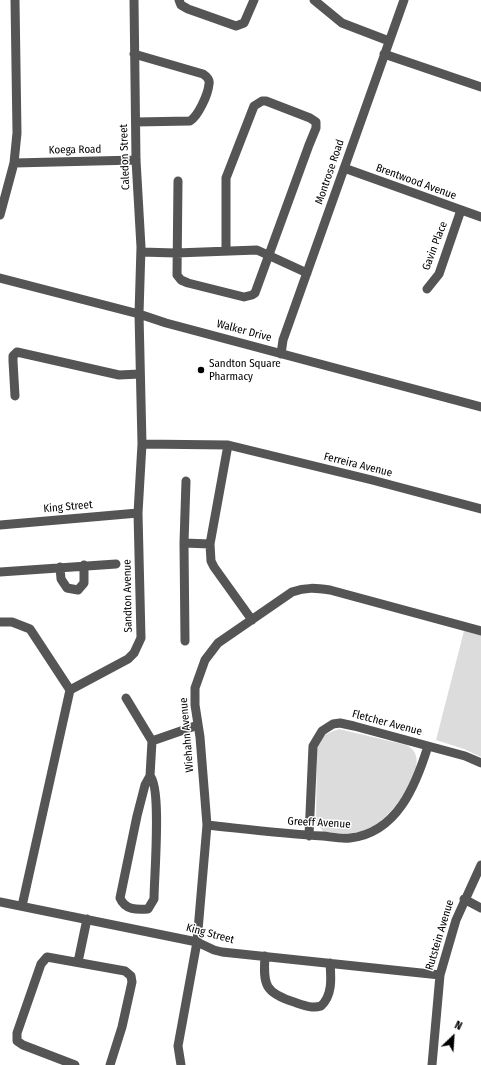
<!DOCTYPE html>
<html>
<head>
<meta charset="utf-8">
<style>
  body { margin:0 }
  #map { position:relative; width:481px; height:1065px; overflow:hidden; background:#fff; font-family:"Fira Sans Condensed",sans-serif }
  canvas { display:block }
  .north { position:absolute; left:433px; top:1017px; width:40px; height:40px; -webkit-text-stroke:3px #fff; paint-order:stroke; rotate:25deg; font-size:11px; font-weight:700; line-height:16px; text-align:center; color:#000 }
  .north::after { content:''; display:block; margin:auto; width:14px; height:18px; background:#000; clip-path:polygon(50% 0,100% 100%,50% 72%,0 100%) }
</style>
</head>
<body>
<div id="map">
<canvas width="481" height="1065"></canvas>
<div class="north">N</div>
</div>
<script>
const g = document.querySelector('canvas').getContext('2d');
g.lineJoin = 'round';
function fill(path, color) { g.fillStyle = color; g.fill(path, 'evenodd'); }
function trace(path, color, width, dash) { g.strokeStyle = color; g.lineWidth = width; g.lineCap = dash ? 'butt' : 'round'; g.setLineDash(dash || []); g.stroke(path); }
function write(font, color, halo, rows, align = 'center') {
  g.font = font + ' "Fira Sans Condensed",sans-serif'; g.lineWidth = 3; g.setLineDash([]); g.textBaseline = 'middle'; g.strokeStyle = halo; g.fillStyle = color; for (const [text, x, y, turn = 0] of rows) {
    g.save(); g.translate(x, y); g.rotate((+turn || 0) * Math.PI / 180); g.textAlign = isNaN(turn) ? turn : align; if (halo) g.strokeText(text, 0, 0); g.fillText(text, 0, 0); g.restore();
  }
}
const green = new Path2D(`
  M464 631 481 635V757L464 749 436 740Z
  M339 729 406 745C438 759 390 819 371 828 355 835 341 834 324 832L316 823 317 747 324 735Z`);
const minor = new Path2D(`
  M179 0 181 5 188 9 236 26 244 23 254 0
  M314 0 342 23 389 41
  M134 54 203 74C206 76 210 80 209 84 208 95 198 116 190 121L136 122
  M384 54 481 87
  M14 163 136 160
  M344 168 481 217
  M178 181 177 275 181 280 188 283 244 297 252 295 255 293 309 145 316 128V122L310 118 266 101H262L254 106 226 178V250
  M0 215 14 163 17 133 15 0
  M141 252 176 253 257 250 307 273
  M0 278 139 314 166 323 481 407
  M427 289 439 274 461 210
  M281 354 283 340 404 0
  M15 396 13 361V356L17 352 119 375 140 374
  M142 444 228 445 372 480 481 509
  M228 445 210 544 211 561 214 567 252 620
  M0 525 138 513
  M184 543 210 544
  M60 567 61 579 67 588 78 590 84 583V565
  M0 572 116 564
  M0 622H12L30 629 70 690
  M185 641 184 543 186 481
  M126 698 152 741 198 725
  M150 776C162 787 154 878 154 899L148 909C137 910 125 910 120 898L137 816 145 785 150 776 152 741
  M207 825C245 829 284 834 323 836 332 837 341 839 350 838 397 833 416 785 428 746
  M309 836 313 746 322 731 333 724 340 723 354 726 465 756 481 763
  M464 899 481 908
  M0 902 197 942 214 950 222 952 440 975
  M22 906 70 690 128 659 134 653 141 638 138 513 142 444 139 314 141 247 136 160 134 0
  M265 956C263 985 265 993 294 1002 303 1005 312 1009 321 1006 333 995 331 977 330 963
  M78 962 87 919
  M75 1065 23 1045 17 1041V1033L41 964 47 957 125 971 131 976 132 982 122 1027 110 1065
  M181 1065 178 1046 197 942 207 825 200 737 195 705V688L205 660 218 643 292 592C306 587 316 588 330 590L481 631
  M432 1065 440 975 456 920 481 865`);
const markers = [
  [201,370,4,"#000"]
];
const streetNames = [
  ["Koega Road",75,150,-1],
  ["Caledon Street",125,157,-92],
  ["Montrose Road",330,172,-71],
  ["Brentwood Avenue",416,182,20],
  ["Gavin Place",435,246,-69],
  ["Walker Drive",244,331,15],
  ["Ferreira Avenue",358,465,14],
  ["King Street",68,507,-5],
  ["Sandton Avenue",128,596,-91],
  ["Fletcher Avenue",387,723,15],
  ["Wiehahn Avenue",187,735,-95],
  ["Greeff Avenue",319,823,3],
  ["King Street",210,934,15],
  ["Rutstein Avenue",440,935,-73]
];
const poiNames = [
  ["Sandton Square",209,364],
  ["Pharmacy",209,377]
];
fill(green, '#dcdcdc');
trace(minor, '#555', 9);
for (const [x, y, r, color] of markers) { const dot = new Path2D(); dot.arc(x, y, r, 0, 2 * Math.PI); g.fillStyle = color; g.fill(dot); trace(dot, '#fff', 1.5); }
write('11px', '#000', '#fff', streetNames);
write('11px', '#000', '#fff', poiNames, 'left');
</script>
</body>
</html>
